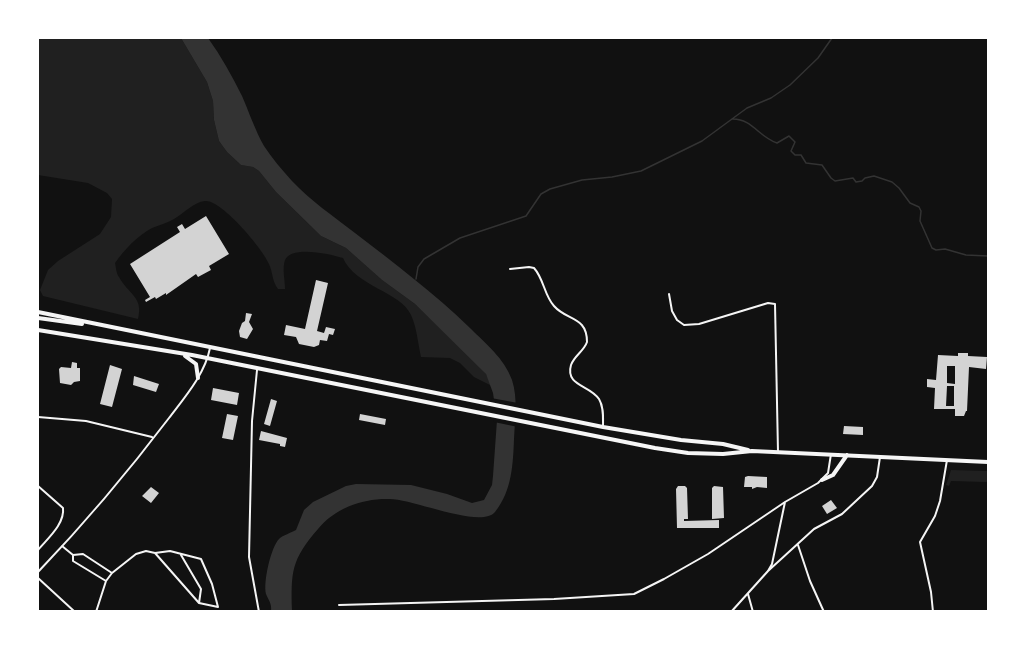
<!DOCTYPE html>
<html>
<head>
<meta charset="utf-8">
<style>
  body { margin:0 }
  #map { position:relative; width:1026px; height:649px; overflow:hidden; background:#111; font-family:"Exo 2",sans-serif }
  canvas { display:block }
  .frame { position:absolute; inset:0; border:39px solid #fff; pointer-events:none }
</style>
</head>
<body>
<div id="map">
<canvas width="1026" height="649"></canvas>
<div class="frame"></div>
</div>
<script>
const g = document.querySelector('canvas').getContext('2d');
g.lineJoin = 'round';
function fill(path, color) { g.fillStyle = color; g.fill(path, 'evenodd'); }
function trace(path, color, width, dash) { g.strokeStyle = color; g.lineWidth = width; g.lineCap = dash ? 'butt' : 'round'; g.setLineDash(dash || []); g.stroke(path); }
const green = new Path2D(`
  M38 38H181L207 82 213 101 214 120 219 141 227 152 241 165 253 167 259 171 276 192 321 236 346 248 382 280 415 304 479 365 486 374 492 386 474 377 460 363 450 358 421 357C418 344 417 328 411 315 401 292 355 286 343 258 331 254 291 245 285 260 282 268 285 280 285 289H278C272 281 273 273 269 264 264 250 220 198 205 201 194 202 183 214 174 219 167 223 159 225 152 228 137 236 125 249 115 263 116 267 116 273 119 277 128 294 144 297 138 319L43 296 40 290 48 270 58 261 100 234 111 217 112 199 107 193 88 183 38 175Z
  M951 470 988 471V481L986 482 951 481 949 486 946 485Z`);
const water = new Path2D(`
  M181 38H208C221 56 232 76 242 96 249 112 255 130 264 146 272 158 282 170 292 181 311 201 333 216 355 233 394 263 434 293 470 328 486 344 504 358 512 380 518 398 515 420 514 439 513 464 512 491 495 512 481 529 413 499 390 499 363 498 335 508 318 529 291 560 291 572 292 611H271C272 604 269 601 266 594 263 582 271 547 279 539 283 535 291 533 296 530L304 510 313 502 346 486 356 484 411 485 447 494 472 503 484 500 492 485 493 476 497 420 493 393 486 374 415 304 382 280 346 248 321 236 276 192 259 171 253 167 241 165 227 152 219 141 214 120 213 101 207 82Z`);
const pier = new Path2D(`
  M491 398 518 403V427L494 422Z`);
const stream = new Path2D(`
  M733 119C752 119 759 137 777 143L789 136 795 142 791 151 795 155H801L806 163 822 165 831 178 835 181 853 178 856 182 862 181 865 178 874 176 892 182 899 188 910 203 919 207 921 211 920 221 932 248 936 250 945 249 966 255 988 256
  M416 279 418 267 424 259 460 238 526 216 541 194 550 189 582 180 612 177 641 171 702 141 747 108 771 98 790 85 818 58 832 38`);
const building = new Path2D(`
  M206 216 229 254 209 266 211 270 198 277 196 274 166 295V293L156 299 155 297 146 302 145 300 150 297 130 264 180 232 177 227 182 224 185 229Z
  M316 280 328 283 317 331 324 333 326 327 335 329 333 335 329 334 327 341 320 340 319 345 314 347 299 344 296 337 284 335 286 325 305 329Z
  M246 313 252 314 249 322 253 329 247 339 240 337 239 331 242 323 245 321Z
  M958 353H968V356L987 357 986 369 969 367 967 411H966L964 416H955V409H934L935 388 927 387V379L936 380 938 355 958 356ZM947 366H955V384L947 383ZM947 386H954V406H946Z
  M72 362 77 363V368H80V381L74 382 71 385 60 383 59 369 61 367 71 368Z
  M110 365 122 369 112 407 100 404Z
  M134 376 159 384 156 392 133 385Z
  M213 388 239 393 237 405 211 400Z
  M271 399 277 401 270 426 264 424Z
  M227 414 238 416 233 440 222 438Z
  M360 414 386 419 385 425 359 420Z
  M844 426 863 427V435L843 434Z
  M261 431 287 438 285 447 280 446V444L259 440Z
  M748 476 767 477V488L757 487 752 489V487H744L745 477Z
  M678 486H685L687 488 688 519H684V521L719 520V528H677L676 489Z
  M714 486 723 487 724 518 712 519V488Z
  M151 487 159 493 151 503 142 496Z
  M831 500 837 508 827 514 822 506Z`);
const minor = new Path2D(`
  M510 269 529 267 534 268C544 279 544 295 554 306 567 321 587 316 587 342 584 351 574 356 571 365 565 386 590 385 599 399 604 407 603 418 603 427
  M669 294 672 311 677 320 684 325 699 324 768 303 775 304 778 452
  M257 370 252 421 249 557 259 612
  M38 417 86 421 152 437
  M38 486 63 508C65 524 47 539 38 550
  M798 545 810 581 824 612
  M62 546 73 555
  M181 555 201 589 199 603
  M768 571 814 529 842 514 872 486 877 477 880 457
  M38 572C85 523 128 472 169 418 185 397 205 374 210 348
  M38 578 75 612
  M106 581 73 561V555L83 554 112 573
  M748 594 753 612
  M339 605 554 599 634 594 664 579 708 554 785 502 818 483 828 473 831 454
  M96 612 106 581 112 573 136 554 146 551 155 553 199 603 218 607 212 584 201 559 170 551 155 553
  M731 612 768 571 772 564 785 502
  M933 612 931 592 920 542 935 516 940 501 947 460`);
const primary = new Path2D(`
  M38 312 603 427 681 440 723 444 748 450
  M38 318 82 324
  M38 330 192 355 655 448 688 453 723 454 752 451 988 462
  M185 356 196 364 198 378
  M822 480 833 475 847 455`);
fill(green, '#202020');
fill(water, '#333');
fill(pier, '#111');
trace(stream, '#333', 1.5);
fill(building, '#d3d3d3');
trace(minor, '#f5f5f5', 2);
trace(primary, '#f5f5f5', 4);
</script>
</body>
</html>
